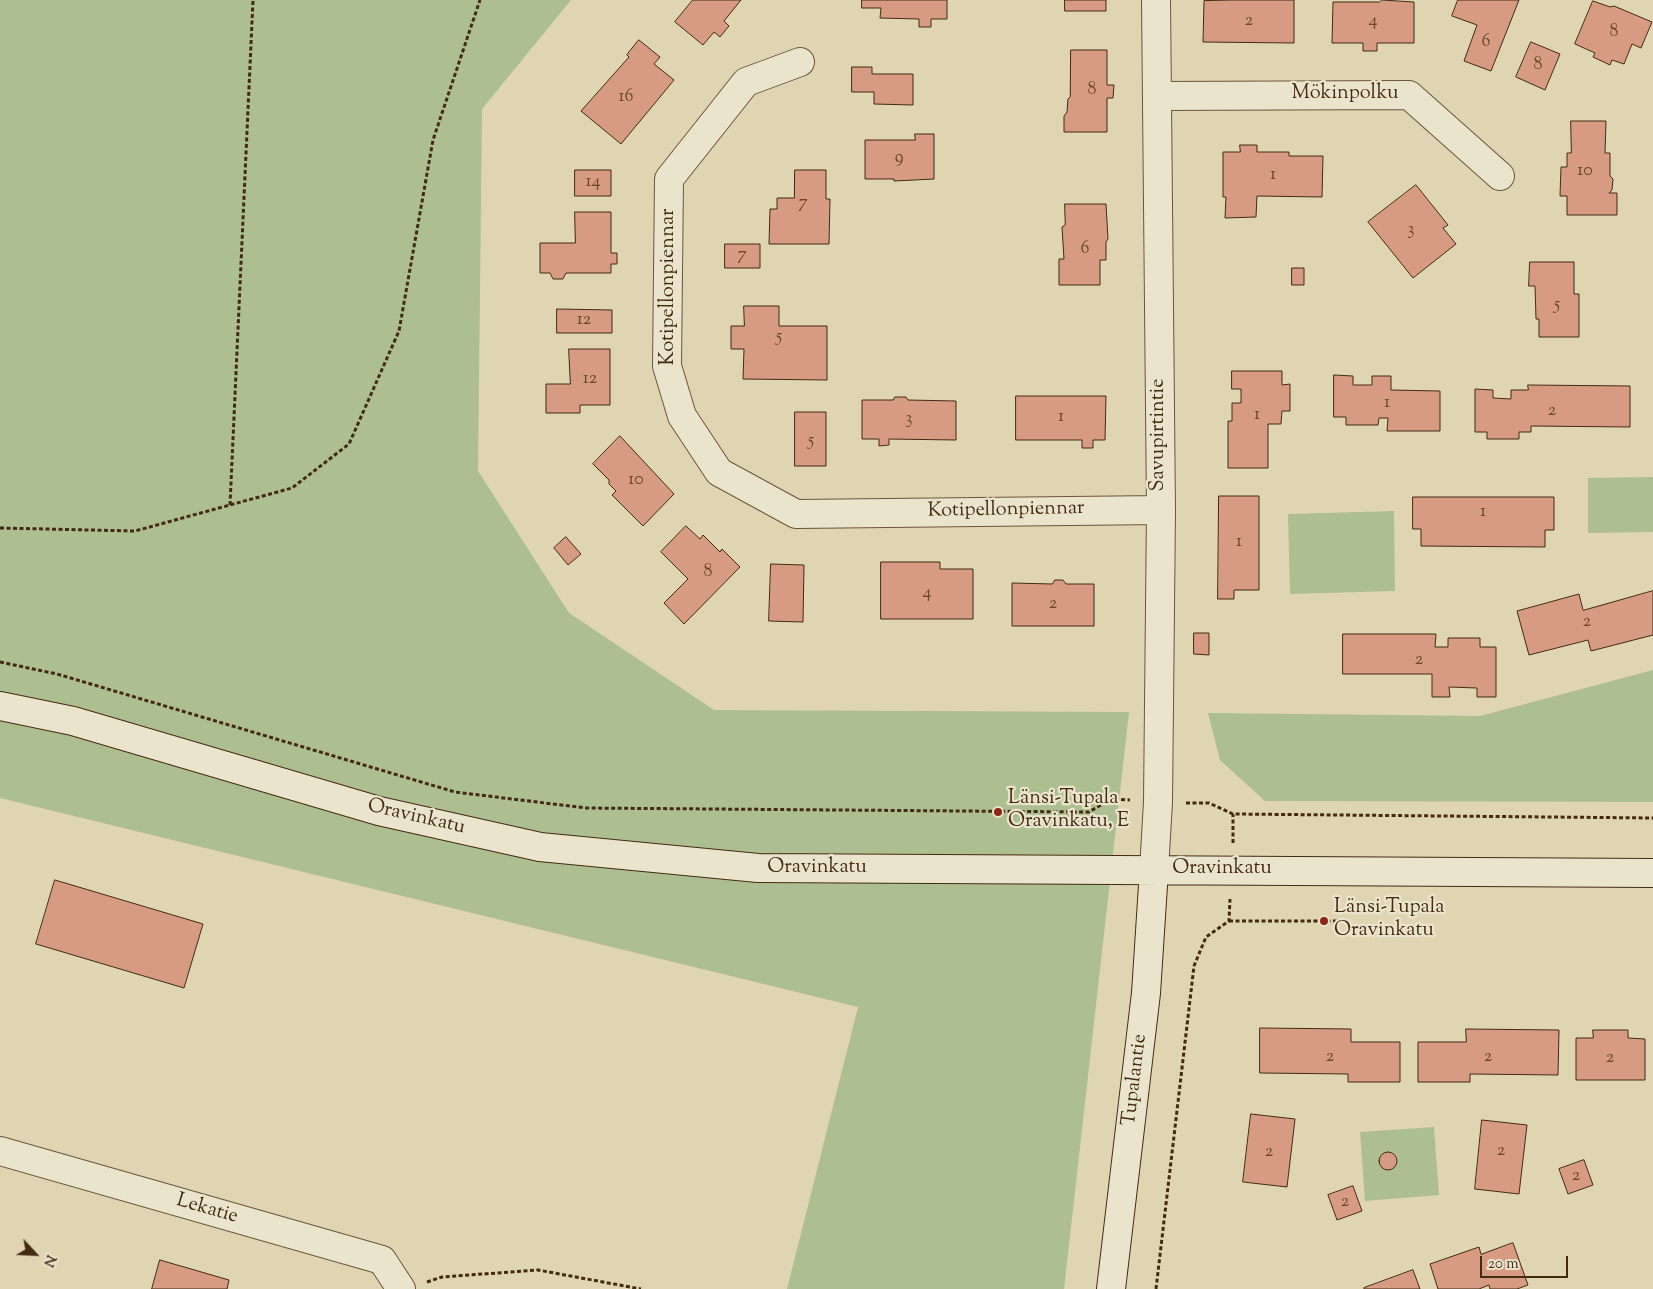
<!DOCTYPE html>
<html>
<head>
<meta charset="utf-8">
<style>
  body { margin:0 }
  #map { position:relative; width:1653px; height:1289px; overflow:hidden; background:#e0d5b2; font-family:"Sorts Mill Goudy",serif }
  canvas { display:block }
  .north { position:absolute; left:10px; top:1229px; width:50px; height:50px; -webkit-text-stroke:4px #ebe4cd; paint-order:stroke; rotate:115deg; font-size:14px; font-weight:700; line-height:20px; text-align:center; color:#432b12 }
  .north::after { content:''; display:block; margin:auto; width:18px; height:22px; background:#432b12; clip-path:polygon(50% 0,100% 100%,50% 72%,0 100%) }
  .scale { position:absolute; left:1480px; top:1256px; width:88px; height:22px; box-sizing:border-box; border:2px solid #432b12; border-top:0; padding-left:6px; font-size:15px; line-height:18px; white-space:nowrap; color:#432b12; -webkit-text-stroke:4px #ebe4cd; paint-order:stroke }
</style>
</head>
<body>
<div id="map">
<canvas width="1653" height="1289"></canvas>
<div class="north">N</div>
<div class="scale">20 m</div>
</div>
<script>
const g = document.querySelector('canvas').getContext('2d');
g.lineJoin = 'round';
function fill(path, color) { g.fillStyle = color; g.fill(path, 'evenodd'); }
function trace(path, color, width, dash) { g.strokeStyle = color; g.lineWidth = width; g.lineCap = dash ? 'butt' : 'round'; g.setLineDash(dash || []); g.stroke(path); }
function write(font, color, halo, rows, align = 'center') {
  g.font = font + ' "Sorts Mill Goudy",serif'; g.lineWidth = 4.5; g.setLineDash([]); g.textBaseline = 'middle'; g.strokeStyle = halo; g.fillStyle = color; for (const [text, x, y, turn = 0] of rows) {
    g.save(); g.translate(x, y); g.rotate((+turn || 0) * Math.PI / 180); g.textAlign = isNaN(turn) ? turn : align; if (halo) g.strokeText(text, 0, 0); g.fillText(text, 0, 0); g.restore();
  }
}
const green = new Path2D(`
  M0 0H571L482 109 478 471 569 613 714 710 1129 712 1064 1289H787L858 1007 0 798Z
  M1653 477V532L1588 533V478Z
  M1394 511 1395 591 1290 594 1288 514Z
  M1653 670V802L1265 801 1220 760 1208 713 1480 716Z
  M1434 1127 1439 1195 1365 1201 1360 1132Z`);
const building = new Path2D(`
  M693 0H741L724 21 729 26 720 37 714 32 703 45 675 22Z
  M862 0H947V19H931V27H919V19L880 18 881 8H862Z
  M1065 0H1106V11H1065Z
  M1232 0H1294V43L1203 42 1204 1Z
  M1382 0 1414 2V43H1377V51H1363V43H1332L1333 2H1379Z
  M1458 0H1519L1491 71 1464 61 1477 25 1452 16Z
  M1593 1 1610 7 1614 6 1652 22 1641 48 1632 44 1624 64 1612 60 1610 65 1593 57 1595 53 1575 44Z
  M639 40 660 57 654 64 674 80 621 144 581 111 629 57 627 55Z
  M1531 42 1560 54 1545 90 1516 77Z
  M1071 50H1107V85H1114L1113 98H1107V132H1064V116L1067 112 1068 99 1070 97Z
  M852 67H872V74H913V105L874 104V92H852Z
  M1571 121H1606L1605 153H1610V176L1613 179 1612 190 1609 193H1617V215H1567V196H1560L1561 167H1567V153H1571Z
  M915 134H934V179L894 181V179H865V140H915Z
  M1240 145H1257V152H1289V156H1323L1322 197 1257 196 1256 217 1225 218 1226 197H1223V152H1240Z
  M575 170H611V196H575Z
  M795 170H826V199H830L829 244H769L770 209H777V198H794Z
  M1416 185 1448 225 1443 228 1456 244 1413 278 1368 222Z
  M1065 204H1106L1108 239 1106 242V260H1100V285H1059V259H1064L1062 227 1065 225Z
  M575 212H611V253H617V264H611V273H566L563 279H553L550 273H540V243H575Z
  M725 244H760V268H725Z
  M1530 262H1574V294H1579V337H1539V319H1536L1535 286H1529Z
  M1292 268H1304V285H1292Z
  M744 306H779V326H827V380L743 379 744 349H731V326H744Z
  M557 309 612 310V333H557Z
  M569 349H610V405H580V413H546V384H570Z
  M1232 371H1282V385L1290 384V411H1282L1281 424H1268V468H1228V421H1232V403H1241V389H1232Z
  M1334 375 1353 376V385H1372V376H1391V390L1440 391V431H1387L1388 418H1379L1378 425H1346V417H1334Z
  M1528 385 1630 386V427L1531 426V432H1519V439H1487V432H1475V389L1493 390V398L1511 399V390H1528Z
  M1016 396H1106L1105 440H1093V448H1082V440H1016Z
  M895 397H906L908 400 956 401V440L889 439V445L879 446V439H862V400H893Z
  M795 412H826V466H795Z
  M620 436 674 494 643 526 612 495 616 491 609 484V480L593 464Z
  M1219 496H1259V590H1234V599H1218Z
  M1413 497H1554V530H1545V547L1421 546V529H1413Z
  M686 526 700 539 703 535 720 552 722 549 740 567 684 624 664 603 688 579 661 552Z
  M566 537 581 554 568 565 554 548Z
  M881 562H940V569H973V619H881Z
  M771 564 804 565 803 622 769 621Z
  M1055 580H1063L1066 584H1094V626H1012V583L1052 584Z
  M1653 591V635L1591 651 1588 640 1529 655 1517 611 1579 594 1583 610Z
  M1194 633H1209V655L1194 654Z
  M1343 634H1436L1435 647H1448V638H1480V647H1496V697H1477V688L1449 687 1450 697H1432V674H1343Z
  M55 880 203 924 184 988 36 944Z
  M1260 1028 1351 1029V1042H1400V1082H1348V1074L1260 1073Z
  M1466 1029 1559 1030 1558 1075 1470 1074V1082H1418V1042H1466Z
  M1593 1030H1628V1038L1645 1039V1080H1576V1038H1593Z
  M1251 1114 1295 1119 1287 1187 1243 1182Z
  M1482 1120 1527 1125 1519 1194 1475 1189Z
  M1379 1161a9 9 0 1 1 18 0a9 9 0 1 1-18 0Z
  M1584 1160 1593 1185 1568 1194 1559 1169Z
  M1353 1186 1362 1211 1337 1220 1328 1195Z
  M1513 1243 1528 1285 1517 1289H1490L1489 1285 1479 1289H1438L1430 1264 1479 1247 1481 1254Z
  M160 1260 229 1280 227 1289H152Z
  M1413 1270 1420 1289H1364V1288Z`);
const path = new Path2D(`
  M230 505 253 0
  M0 528 135 531 292 488 349 444 399 331 433 140 480 0
  M0 662 57 674 455 792 586 808 1089 812 1111 799 1130 800
  M1186 803H1209L1233 814 1653 818
  M1233 843V814
  M1229 921H1345
  M427 1282 442 1277 538 1270 641 1289
  M1156 1289 1194 966 1206 937 1229 921 1230 899`);
const street = new Path2D(`
  M800 62 746 82 669 179 667 366 682 416 719 472 796 514 1161 510
  M1158 96 1409 95 1500 176
  M1154 870 1158 802 1161 510 1156 0
  M0 1151 382 1260 401 1289`);
const secondary = new Path2D(`
  M0 706 73 721 379 811 540 847 758 868 1653 873
  M1111 1289 1146 993 1154 870`);
const markers = [
  [998,812,5,"#8f2418"],
  [1324,921,5,"#8f2418"]
];
const numberNames = [
  ["2",1249,22],
  ["4",1373,22],
  ["8",1614,33],
  ["6",1486,43],
  ["8",1538,66],
  ["8",1092,91],
  ["16",626,98],
  ["9",899,159],
  ["10",1585,172],
  ["1",1273,176],
  ["14",593,183],
  ["7",803,204],
  ["3",1411,231],
  ["6",1085,250],
  ["7",742,256],
  ["5",1557,306],
  ["12",584,321],
  ["5",779,338],
  ["12",590,380],
  ["1",1387,404],
  ["2",1552,412],
  ["1",1257,416],
  ["1",1061,418],
  ["3",909,420],
  ["5",811,442],
  ["10",636,481],
  ["1",1483,513],
  ["1",1239,543],
  ["8",708,573],
  ["4",927,594],
  ["2",1053,605],
  ["2",1587,623],
  ["2",1419,661],
  ["2",1330,1058],
  ["2",1488,1058],
  ["2",1610,1059],
  ["2",1501,1152],
  ["2",1269,1153],
  ["2",1576,1177],
  ["2",1345,1203]
];
const streetNames = [
  ["Mökinpolku",1345,95],
  ["Kotipellonpiennar",670,287,-90],
  ["Savupirtintie",1160,435,-90],
  ["Kotipellonpiennar",1006,511,-1],
  ["Oravinkatu",416,818,13],
  ["Oravinkatu",817,869],
  ["Oravinkatu",1222,870],
  ["Tupalantie",1136,1080,-83],
  ["Lekatie",207,1210,16]
];
const poiNames = [
  ["Länsi-Tupala",1008,800],
  ["Oravinkatu, E",1008,823],
  ["Länsi-Tupala",1334,909],
  ["Oravinkatu",1334,932]
];
fill(green, '#adbe90');
fill(building, '#d69b82');
trace(building, '#432b12', 1);
trace(street, '#6a563a', 30);
trace(secondary, '#432b12', 30);
trace(path, '#432b12', 3, [4, 2.5]);
trace(street, '#ebe4cd', 28);
trace(secondary, '#ebe4cd', 28);
for (const [x, y, r, color] of markers) { const dot = new Path2D(); dot.arc(x, y, r, 0, 2 * Math.PI); g.fillStyle = color; g.fill(dot); trace(dot, '#ebe4cd', 2); }
write('18px', '#68472e', null, numberNames);
write('20px', '#432b12', '#ebe4cd', streetNames);
write('20px', '#432b12', '#ebe4cd', poiNames, 'left');
</script>
</body>
</html>
